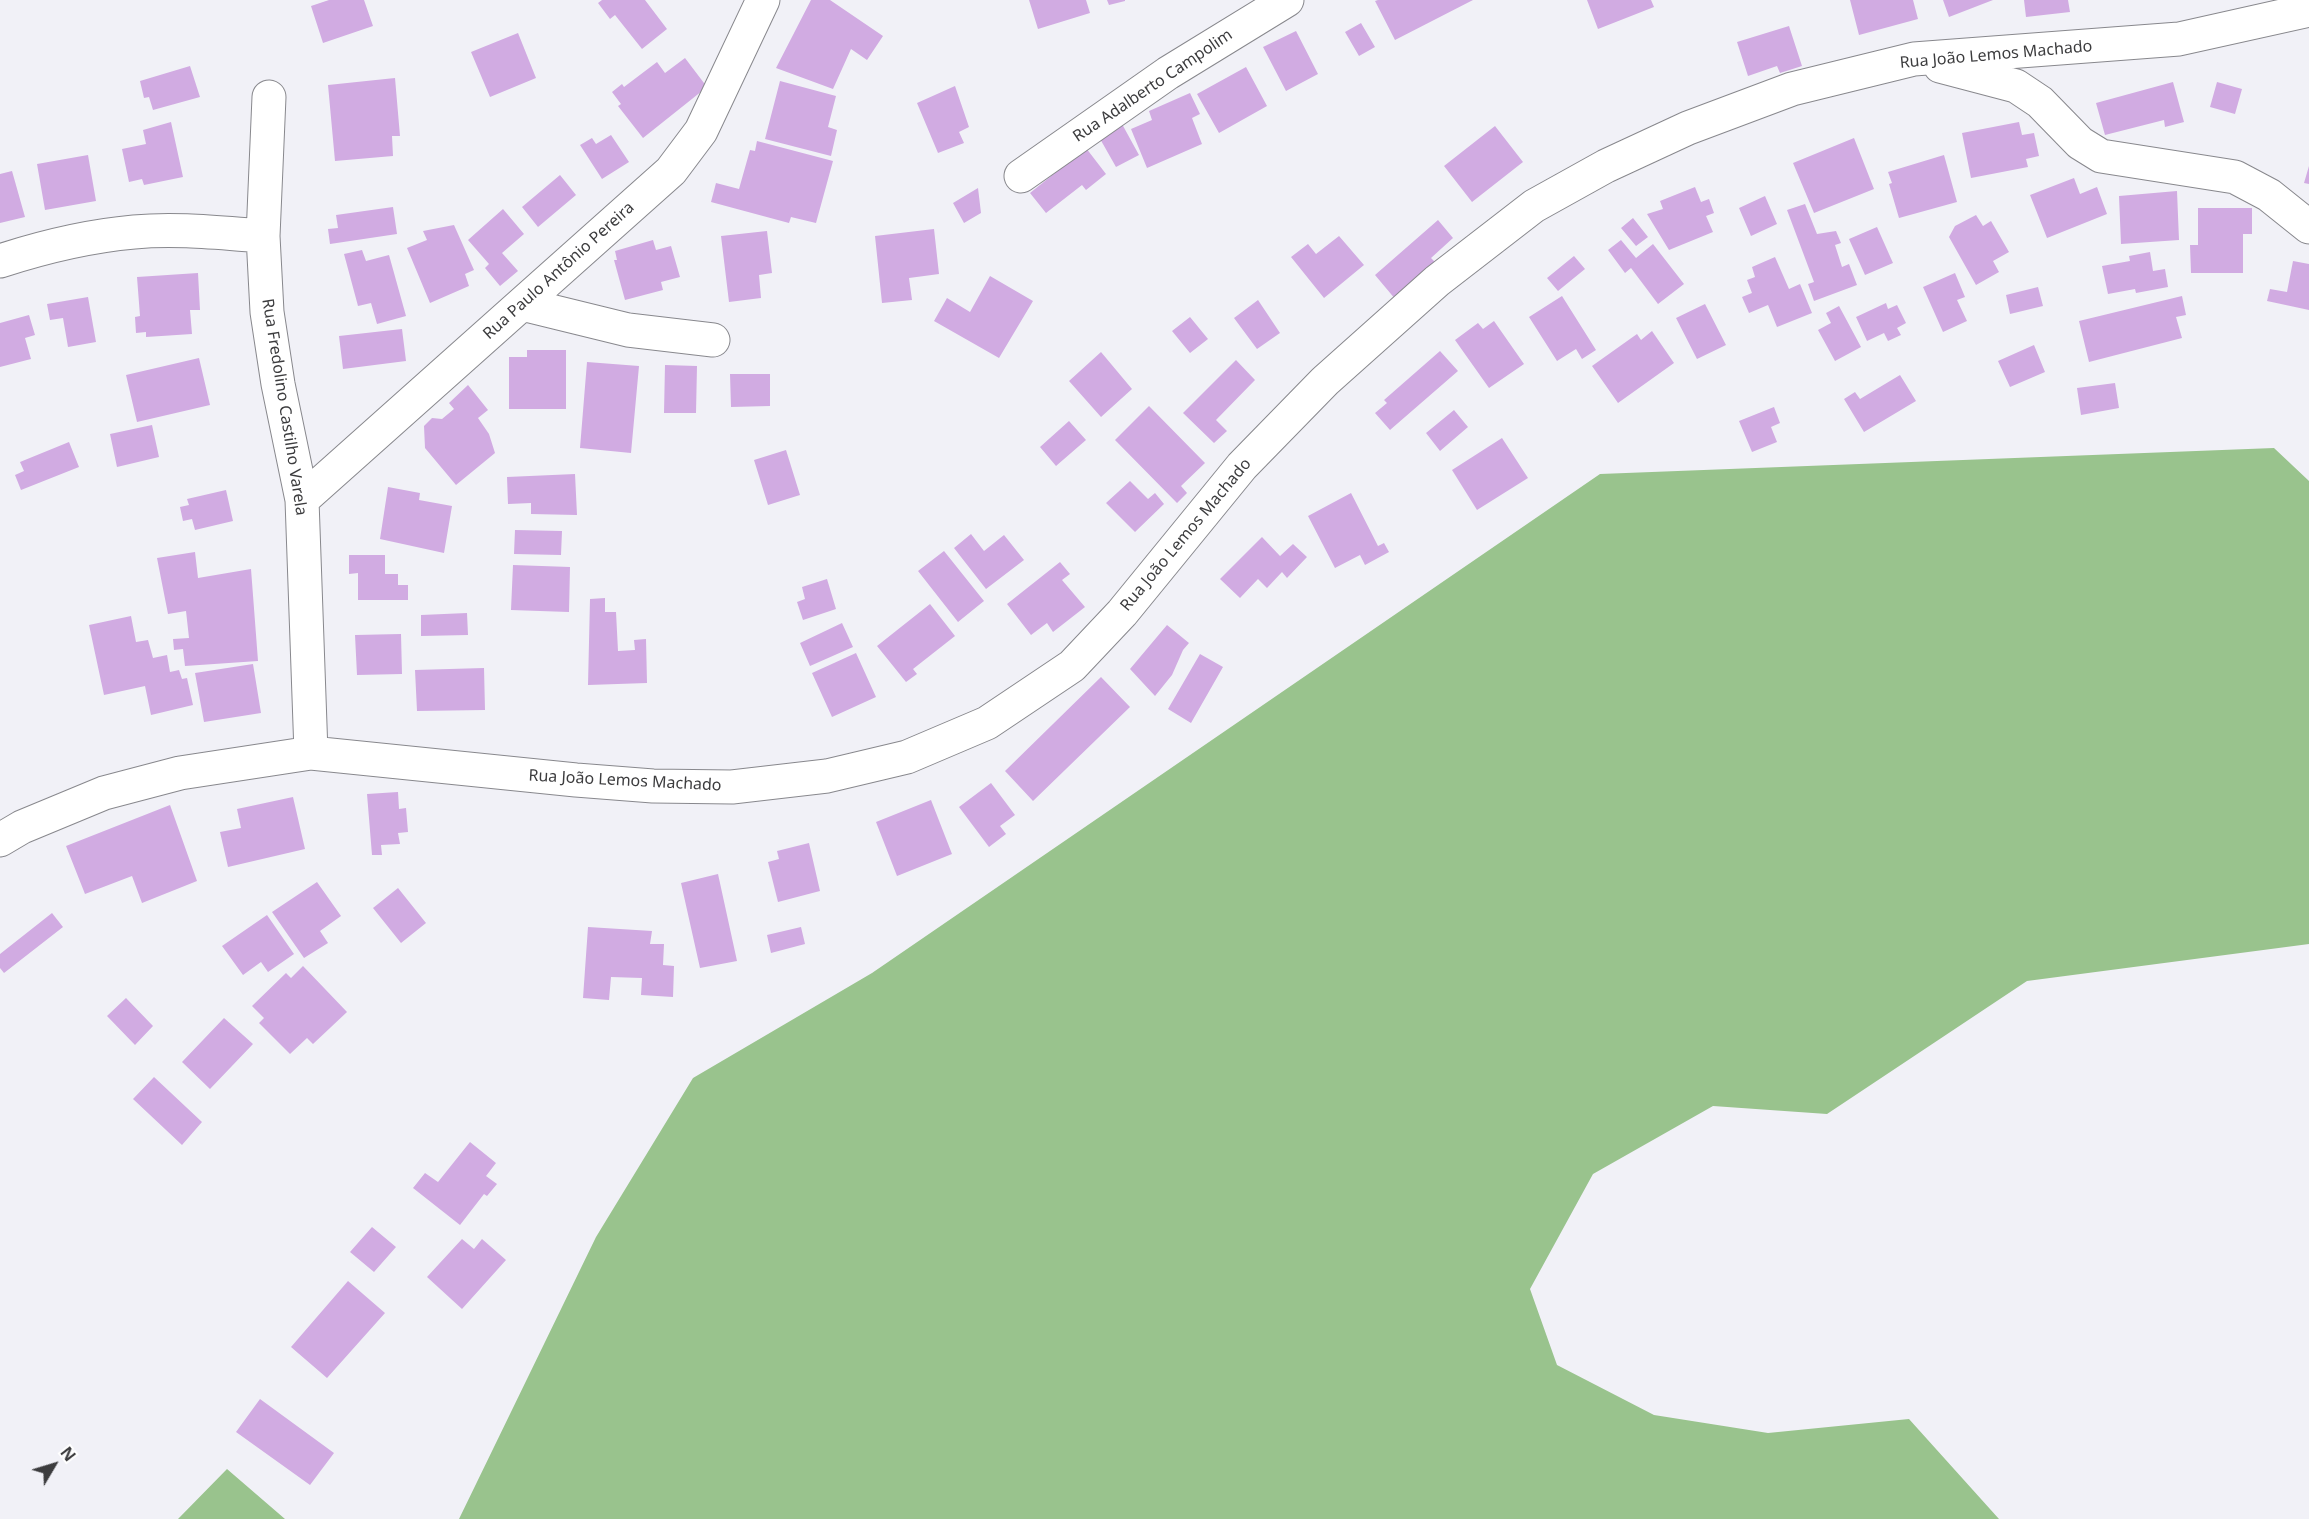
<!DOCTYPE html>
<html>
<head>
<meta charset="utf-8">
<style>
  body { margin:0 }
  #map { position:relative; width:2309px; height:1519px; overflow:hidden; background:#f1f1f7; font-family:"Noto Sans",sans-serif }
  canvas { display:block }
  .north { position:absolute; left:24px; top:1435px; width:60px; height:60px; -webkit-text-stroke:4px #fff; paint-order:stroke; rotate:52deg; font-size:16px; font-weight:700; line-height:24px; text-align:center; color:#3c3c3e }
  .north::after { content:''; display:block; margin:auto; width:21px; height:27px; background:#3c3c3e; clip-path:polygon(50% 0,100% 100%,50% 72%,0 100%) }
</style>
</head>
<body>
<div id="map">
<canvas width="2309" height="1519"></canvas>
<div class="north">N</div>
</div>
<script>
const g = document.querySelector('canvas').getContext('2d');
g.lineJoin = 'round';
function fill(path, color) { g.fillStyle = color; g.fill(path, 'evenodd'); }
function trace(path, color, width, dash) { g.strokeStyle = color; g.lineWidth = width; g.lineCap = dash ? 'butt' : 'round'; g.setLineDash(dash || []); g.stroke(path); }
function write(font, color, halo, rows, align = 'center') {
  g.font = font + ' "Noto Sans",sans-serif'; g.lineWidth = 4.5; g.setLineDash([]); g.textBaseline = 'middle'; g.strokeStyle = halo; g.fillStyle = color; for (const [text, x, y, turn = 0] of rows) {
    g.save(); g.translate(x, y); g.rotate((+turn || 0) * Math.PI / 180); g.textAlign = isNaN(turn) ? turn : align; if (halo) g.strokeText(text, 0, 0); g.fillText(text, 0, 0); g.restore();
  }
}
const forest = new Path2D(`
  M2274 448 2309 481V944L2027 981 1827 1114 1713 1106 1593 1174 1530 1289 1557 1365 1654 1415 1768 1433 1909 1419 1999 1519H459L596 1237 693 1078 872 973 1600 474Z
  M227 1469 285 1519H178Z`);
const building = new Path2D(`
  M329 0H364L373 26 323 43 311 6Z
  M602 0H645L667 29 642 49 615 15 610 19 598 3Z
  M811 0H830L883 36 867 60 851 49 833 89 776 68Z
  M1029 0H1086L1090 13 1038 29Z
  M1107 0H1125V1L1109 5Z
  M1378 0H1473L1395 40 1375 1Z
  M1587 0H1651L1654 7 1598 29Z
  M1850 0H1913L1918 19 1859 35Z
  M1943 0H1993L1949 17Z
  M2024 0H2068L2070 12 2026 17Z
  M1361 23 1375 47 1359 56 1345 32Z
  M1789 26 1802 66 1780 73 1777 66 1748 76 1737 42Z
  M1296 31 1318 74 1286 91 1263 47Z
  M518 33 536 78 490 97 471 52Z
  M685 58 707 87 643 138 618 106 621 104 612 92 622 84 624 87 657 62 665 73Z
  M190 66 200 97 153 110 149 97 144 98 140 81Z
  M1246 67 1267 106 1219 133 1197 94Z
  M395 78 400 136H392L393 156 335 161 328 85Z
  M780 81 836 96 828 127 837 130 831 156 765 139Z
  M2173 82 2184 122 2165 127 2164 120 2105 135 2096 103Z
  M2217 82 2242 89 2235 114 2210 107Z
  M955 86 969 127 959 132 964 143 938 153 917 103Z
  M1190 93 1200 114 1192 118 1202 144 1147 168 1131 129 1152 120 1149 111Z
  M171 122 183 177 144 185 142 179 129 182 122 149 146 144 143 130Z
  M2019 122 2022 135 2034 133 2039 156 2026 159 2028 167 1971 178 1962 133Z
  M1122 124 1139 155 1116 167 1099 137Z
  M1495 126 1523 162 1472 202 1444 166Z
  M611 135 629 162 602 179 580 145 592 138 596 144Z
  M1854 138 1874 189 1814 213 1793 163Z
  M757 141 833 161 816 223 791 217 789 223 711 202 716 183 739 189 750 150 755 151Z
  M1086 148 1106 174 1086 190 1082 185 1046 213 1030 193Z
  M88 155 96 201 45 210 37 164Z
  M1944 155 1957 202 1899 218 1889 184 1892 183 1888 172Z
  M2309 166V184L2304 183Z
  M12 171 25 217 0 223V174Z
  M560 175 576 195 538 227 522 207Z
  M2074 178 2080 194 2097 187 2107 214 2047 238 2030 195Z
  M1695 187 1701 202 1709 199 1714 213 1706 216 1713 232 1669 250 1647 214 1663 209 1660 201Z
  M978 188 981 213 964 223 953 203Z
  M2177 191 2179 240 2121 244 2119 196Z
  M1765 196 1777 224 1751 236 1739 208Z
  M1805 204 1817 234 1836 231 1841 243 1835 245 1842 267 1849 264 1857 285 1814 301 1808 284 1814 282 1787 210Z
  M393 207 397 234 330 244 328 229 338 228 336 215Z
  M2198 208H2252V234H2243V273H2191L2190 245H2198Z
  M503 209 524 234 502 253 518 271 500 286 485 268 489 264 468 240Z
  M1976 215 1983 226 1991 221 2009 252 1993 261 1999 272 1976 285 1949 237 1955 226Z
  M1633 218 1648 237 1636 246 1621 228Z
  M1438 220 1453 238 1431 258 1437 264 1396 300 1375 275Z
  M454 225 474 270 465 274 469 286 430 303 407 248 427 240 423 231Z
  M1877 227 1893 263 1865 275 1849 239Z
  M934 229 939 274 909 278 912 300 882 303 875 236Z
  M767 231 772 273 759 275 761 298 729 302 721 236Z
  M1339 236 1364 265 1324 298 1291 257 1308 244 1316 254Z
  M653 240 656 250 671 246 680 277 661 282 663 290 625 300 614 260H617L615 251Z
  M1621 240 1636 258 1653 244 1684 284 1658 304 1631 268 1625 273 1608 250Z
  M362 250 366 261 389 255 406 316 377 324 371 303 358 306 344 254Z
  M2150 252 2153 271 2165 269 2168 287 2136 293 2135 289 2108 294 2102 266 2130 261 2129 256Z
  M1574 256 1585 269 1558 291 1547 278Z
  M1775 257 1789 289 1800 284 1812 313 1777 327 1768 305 1749 313 1742 297 1752 293 1747 280 1755 277 1752 267Z
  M2293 261 2309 264V310L2267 301 2270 289 2287 292Z
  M198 273 200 310H190L192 334 146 337V332L136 333 135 317 140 316 137 277Z
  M1955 273 1965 297 1957 300 1967 321 1943 332 1923 287Z
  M990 276 1033 301 999 358 934 321 947 298 970 312Z
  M2038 287 2043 306 2010 314 2006 295Z
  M1562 296 1596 350 1582 359 1576 349 1557 361 1529 317Z
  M2182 296 2186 315 2176 317 2182 338 2089 362 2079 321Z
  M88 297 96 342 68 347 63 318 50 320 47 304Z
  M1258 300 1280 333 1257 349 1234 318Z
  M1886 303 1888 309 1897 305 1906 323 1897 328 1901 335 1888 341 1884 333 1867 341 1856 317Z
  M1705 304 1726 345 1697 359 1676 318Z
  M1839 306 1861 347 1835 361 1818 330 1831 323 1826 313Z
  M29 315 35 335 25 338 31 359 0 367V323Z
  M1190 317 1208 339 1190 353 1172 331Z
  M1494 321 1524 364 1489 388 1455 340 1478 323 1483 329Z
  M402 329 406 361 343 369 339 336Z
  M1652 331 1674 363 1618 403 1592 366 1637 334 1641 340Z
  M2034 345 2045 372 2010 387 1998 361Z
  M527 350H566V409H509V357H527Z
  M1440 351 1458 371 1390 430 1375 413 1387 403 1384 400Z
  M1101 352 1132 389 1101 417 1069 381Z
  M199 358 210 405 137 422 126 375Z
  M1236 360 1255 380 1216 420 1227 431 1214 443 1183 413Z
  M587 362 639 366 631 453 580 448Z
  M665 365 697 366 696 413H664Z
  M730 374H770V406L731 407Z
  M1900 375 1916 401 1864 432 1844 399 1855 392 1860 399Z
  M2115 383 2119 408 2081 415 2077 388Z
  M468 385 488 410 478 418 489 434 495 453 456 485 425 448 424 426 432 418 442 419 454 409 449 403Z
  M1149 406 1205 463 1181 486 1187 493 1177 503 1115 440Z
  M1774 407 1780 423 1771 427 1777 442 1752 452 1739 421Z
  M1454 410 1468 427 1440 451 1426 433Z
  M1069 421 1086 440 1056 466 1040 447Z
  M152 425 159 457 117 467 110 434Z
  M1502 438 1528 478 1477 510 1452 470Z
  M69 442 79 467 21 490 15 475 24 471 20 462Z
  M786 450 800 495 768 505 754 460Z
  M575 474 577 515 531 514V503L508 504 507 477Z
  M1130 481 1148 499 1155 493 1164 504 1135 532 1106 503Z
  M388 487 420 493 419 500 452 506 444 553 380 539Z
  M226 490 233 521 195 530 192 519 183 521 180 507 189 505 187 499Z
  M1351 493 1378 546 1384 543 1389 552 1365 565 1360 555 1335 568 1308 516Z
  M515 530 562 531 561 555 514 554Z
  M971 534 984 551 1004 535 1024 560 986 589 954 548Z
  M1262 537 1280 556 1293 544 1307 557 1287 578 1282 572 1267 588 1258 579 1240 598 1220 579Z
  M944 551 984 601 958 622 918 571Z
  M195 552 198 578 251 569 258 661 185 666 183 649 174 650 173 639 189 638 186 611 168 614 157 558Z
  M349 555H385V574H398V585H408V600H358V573L349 574Z
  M1060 562 1070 574 1062 580 1085 607 1053 632 1047 623 1031 635 1007 604Z
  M513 565 570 567 569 612 511 610Z
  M827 579 836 609 803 620 797 602 805 599 802 587Z
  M605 598V612H616L618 651 635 650 634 640 646 639 647 683 588 685 590 599Z
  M930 604 955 636 913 669 917 674 906 682 877 646Z
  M467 613 468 635 421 636V615Z
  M131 616 136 642 148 640 153 658 167 655 170 672 179 670 182 679 187 678 193 705 151 715 145 686 104 695 89 625Z
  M842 623 853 647 810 666 800 643Z
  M1167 625 1189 643 1183 650 1172 675 1155 696 1130 669Z
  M401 634 402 674 357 675 355 635Z
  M856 653 876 697 832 717 812 673Z
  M1200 654 1223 667 1191 723 1168 709Z
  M253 664 261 713 204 722 195 673Z
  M484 668 485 710 417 711 415 670Z
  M1101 677 1130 707 1033 801 1005 771Z
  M991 783 1015 815 1000 826 1006 834 989 847 959 807Z
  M398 792 399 809 406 808 408 832 398 833 400 844 381 845 382 855H372L367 794Z
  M293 797 305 849 228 867 220 832 241 828 237 809Z
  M931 800 952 854 897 876 876 822Z
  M170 805 197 881 142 903 132 876 85 894 66 846Z
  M809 843 820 891 778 902 768 862 779 859 777 851Z
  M718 874 737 961 700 968 681 883Z
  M317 882 341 916 320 931 328 943 304 958 272 912Z
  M398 888 426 923 401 943 373 908Z
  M52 913 63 927 4 973 0 968V954Z
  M267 915 294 954 268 972 261 962 243 975 222 946Z
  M588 927 652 931 650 944H664L663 965 674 966 673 997 641 995 642 978 611 977 609 1000 583 998Z
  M801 927 805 944 771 953 767 935Z
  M303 966 347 1012 313 1044 307 1038 290 1054 259 1023 264 1018 252 1006 286 973 291 978Z
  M126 998 153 1026 135 1045 107 1016Z
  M224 1018 253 1044 210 1089 182 1062Z
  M154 1077 202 1122 182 1145 133 1099Z
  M470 1142 496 1163 486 1176 497 1184 487 1196 484 1194 460 1225 413 1188 425 1173 438 1182Z
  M372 1227 396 1247 374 1272 350 1252Z
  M462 1239 474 1249 482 1239 506 1260 462 1309 427 1277Z
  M348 1281 385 1313 327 1378 291 1347Z
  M260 1399 334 1453 310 1485 236 1432Z`);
const street = new Path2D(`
  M1940 66 2016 86 2040 102 2080 143 2101 156 2235 177 2269 195 2309 227
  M269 97 263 236 267 312 278 384 302 500 311 753
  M1021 176 1168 73 1287 0
  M0 261C43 247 89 236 134 232 177 228 220 233 263 236
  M522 304 628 330 713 340
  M302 500 671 171 701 131 763 0
  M0 840 22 827 104 793 180 773 311 753 576 780 653 786 732 787 827 776 907 757 987 723 1072 666 1122 613 1242 466 1325 381 1437 281 1534 206 1606 166 1688 128 1792 89 1914 59 2179 39 2309 10`);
const streetNames = [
  ["Rua João Lemos Machado",1996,55,-5],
  ["Rua Adalberto Campolim",1153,86,-34],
  ["Rua Paulo Antônio Pereira",559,271,-42],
  ["Rua Fredolino Castilho Varela",284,407,81],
  ["Rua João Lemos Machado",1186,535,-50],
  ["Rua João Lemos Machado",625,781,3]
];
fill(forest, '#99c38d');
fill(building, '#d1abe2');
trace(street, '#88888d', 35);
trace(street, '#fff', 33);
write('16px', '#3c3c3e', '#fff', streetNames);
</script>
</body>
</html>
